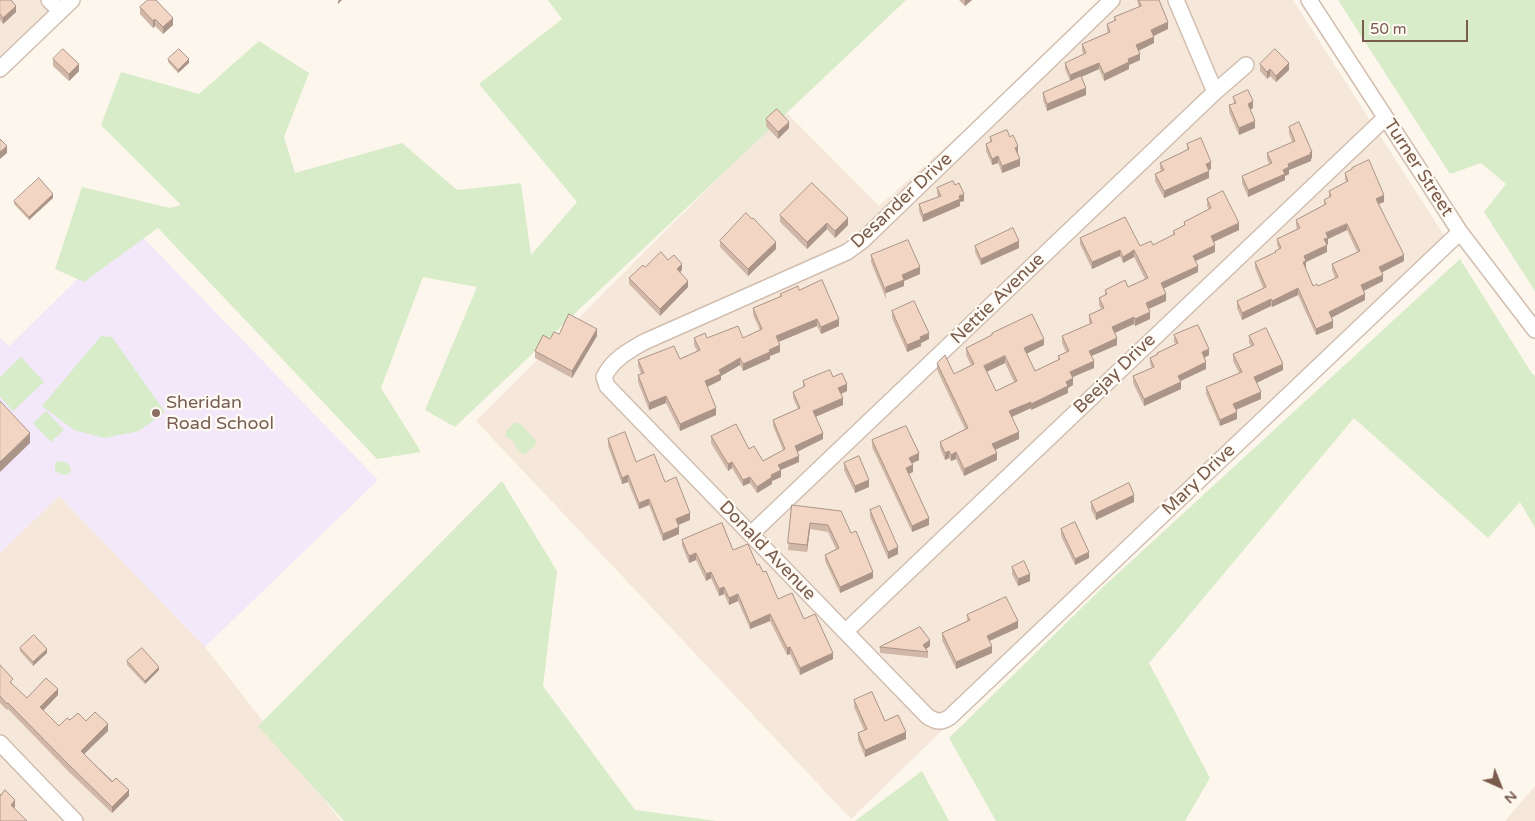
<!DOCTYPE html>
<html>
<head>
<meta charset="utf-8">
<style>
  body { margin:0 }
  #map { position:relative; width:1535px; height:821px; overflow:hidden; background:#fdf6ec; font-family:"Varela Round",sans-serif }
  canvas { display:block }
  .north { position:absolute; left:1475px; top:761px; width:50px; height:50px; -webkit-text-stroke:4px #fffaf3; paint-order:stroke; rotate:136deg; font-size:14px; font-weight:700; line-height:20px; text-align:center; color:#7a5c4d }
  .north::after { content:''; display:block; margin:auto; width:18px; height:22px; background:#7a5c4d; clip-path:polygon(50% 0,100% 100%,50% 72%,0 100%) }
  .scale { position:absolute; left:1362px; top:20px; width:106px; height:22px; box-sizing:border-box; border:2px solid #7a5c4d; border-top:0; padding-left:6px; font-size:15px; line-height:18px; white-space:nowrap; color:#7a5c4d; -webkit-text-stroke:4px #fffaf3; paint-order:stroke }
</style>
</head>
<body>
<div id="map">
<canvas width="1535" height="821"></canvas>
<div class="north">N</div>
<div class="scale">50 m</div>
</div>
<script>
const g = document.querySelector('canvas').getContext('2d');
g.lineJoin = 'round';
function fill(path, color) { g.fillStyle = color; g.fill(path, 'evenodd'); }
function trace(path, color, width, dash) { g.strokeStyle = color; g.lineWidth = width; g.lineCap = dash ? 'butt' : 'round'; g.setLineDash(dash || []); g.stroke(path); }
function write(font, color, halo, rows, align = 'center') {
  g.font = font + ' "Varela Round",sans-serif'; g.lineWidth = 4.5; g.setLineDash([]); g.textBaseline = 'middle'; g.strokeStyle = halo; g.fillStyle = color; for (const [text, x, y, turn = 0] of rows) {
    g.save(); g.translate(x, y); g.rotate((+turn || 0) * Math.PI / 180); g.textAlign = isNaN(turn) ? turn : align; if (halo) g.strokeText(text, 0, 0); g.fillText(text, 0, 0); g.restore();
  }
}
const residential = new Path2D(`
  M0 0H71L0 68Z
  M1112 0H1293L1447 240 851 819 476 421 785 111 879 206Z
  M59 496 205 647 341 821H0V553Z
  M1535 786V821H1505Z`);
const education = new Path2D(`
  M132 226 378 480 205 647 59 496 0 553V338L9 346Z`);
const green = new Path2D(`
  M548 0H906L455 427 425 410 477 287 423 277 381 388 421 452 377 459 158 228 84 282 55 269 82 187 170 208 181 205 101 125 121 72 199 94 259 41 309 73 284 137 295 173 402 143 457 190 521 183 531 255 577 202 479 84 562 19Z
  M1338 0H1535V291L1484 212 1506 184 1481 163 1450 174Z
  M1460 259 1531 372 1535 376V528L1520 502 1488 538 1354 418 1149 663 1210 778 1185 821H996L949 738 1102 588Z
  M101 336 112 337 165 412 139 431 104 438 74 430 42 406Z
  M21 357 44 382 13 411 0 397V377Z
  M46 411 64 430 51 442 33 423Z
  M516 422 521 424 536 441 535 446 524 454C517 452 517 448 514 443 512 439 507 438 505 435L506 431Z
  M56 461 65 462 70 466 71 470 69 474C63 476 59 474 55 470V464Z
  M502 481 557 571 543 686 635 810 717 821H344L258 726Z
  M922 771 949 821H855Z`);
const minor = new Path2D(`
  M49 0 60 11
  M1112 0 862 241 847 252 644 342C628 351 612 360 604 377L607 386 927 716C936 722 941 723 950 717L1460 232
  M1176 0 1215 92
  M1309 0 1460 232 1535 330
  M0 69 72 0
  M751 534 1215 92 1246 65
  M846 631 1385 118
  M0 743 75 821`);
const wall = new Path2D(`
  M0 0 16 12 3 24 0 20Z
  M959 0H972L965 6Z
  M1137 0H1159L1168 29 1154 36V43L1138 51 1140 60 1129 65V69L1104 81 1099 69 1081 77 1086 95 1047 111 1043 100V93L1070 81 1065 69V63L1084 55 1082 51V44L1108 33 1107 30V24L1114 21V17L1139 7Z
  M140 7 173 25 163 34 155 26 153 28 140 14Z
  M53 59 79 71 69 81 53 66Z
  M168 59 189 63 178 73 168 62Z
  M1260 64 1289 70 1276 82 1270 76 1267 79 1260 71Z
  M1233 97 1253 108 1250 110 1255 128 1239 135 1229 112V105L1234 104Z
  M766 119 789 128 778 139 766 126Z
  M1289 127 1312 158 1311 159V161L1289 170V174L1285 176V180L1248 197 1242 183V176L1269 164 1267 159V153L1292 142 1289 133Z
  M990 137H1010L1018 153 1020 166 1002 173 998 163 992 165 986 151V144L990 142Z
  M1187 144 1211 169 1208 170 1209 178 1164 198 1155 181V174L1161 171 1160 169V163L1187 150Z
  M1352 168 1384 202 1379 204 1404 261 1382 272 1383 281 1364 291 1365 300 1331 318 1333 328 1316 335 1298 295 1272 307 1271 306 1242 320 1237 308V301L1263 288 1255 268V262L1275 253V251L1279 249 1277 245V239L1297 229 1296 226V220L1324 205V200L1329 198V191L1346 182 1345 179V173L1352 170ZM1347 230 1357 252 1332 264V270L1335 278 1318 286H1313L1305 268H1306V262L1327 252V245L1328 244V239Z
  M955 185 964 201 960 202V206L923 222 919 211V204L938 197 937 194V188Z
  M53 198 29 220 14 204V201Z
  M1207 199 1239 230 1214 242 1215 252 1196 261 1198 272 1163 288 1166 301 1149 309 1150 319 1135 326 1134 324 1115 333 1117 345 1091 356 1094 368 1073 377V385L1068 388V393L1031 410V408L1012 417 1019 439 995 450 997 460 964 476 956 459 951 461 949 458 945 460 940 448V442L965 429 937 370V363L954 374 971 365 966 355V348L992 335V333L1044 345 1026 354 1035 371 1058 360V356L1066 352 1062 343V336L1090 324 1089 322V315L1101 309 1099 305V298L1105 296V290L1128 287 1145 279 1134 257 1123 263 1120 256 1092 269 1080 244V238L1140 246 1153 245 1173 235V231L1184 226V222L1209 210 1207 206ZM1005 363 1014 382 996 391 987 372Z
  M780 215 848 225 835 238 827 229 807 249 780 222Z
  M720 241 776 249 748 276 720 247Z
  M975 246 1019 248 981 265 975 252Z
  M871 255 920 274 904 281V286L886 293V299L871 262Z
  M668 260 682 270 680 272 688 287 660 316 629 284V278L645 267Z
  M799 290 839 326 821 334 817 326 778 342 780 352 770 356V359L743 371 740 365 721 376V380L707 387 716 415 680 431 666 403 649 410 638 382V375L641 374 638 366V360L680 359 697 351 694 345V338H743L760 330 753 315V308L780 297V294Z
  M892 311 929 339 921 343V346L907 352 892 318Z
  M559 334 597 336 572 378 535 358V351L550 339Z
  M1174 335 1209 355 1204 358 1206 369 1181 381V389L1144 406 1133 383V376L1152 368 1150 364V358L1157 354V353L1176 344 1174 342Z
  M1249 336 1283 370 1257 383 1261 399 1236 410 1237 419 1220 426 1206 394V387L1239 373 1233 361V354L1251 346 1249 343Z
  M833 377 847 391 841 394 843 405 816 416 823 439 797 451 799 462 781 470V477L772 481V484L757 493 750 483 743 486 732 468 728 471 711 443V436L749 449 763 461 783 450 773 426V420L798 409 793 398V392L803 387V381Z
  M608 439 636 462 665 482 690 520 678 524 679 534 663 541 649 505 639 509 628 482 622 484 608 446Z
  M872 440 919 460 912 463 913 472 909 474 929 525 912 532 872 447Z
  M844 463 869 487 855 493 844 470Z
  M1091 502H1134L1096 520 1091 509Z
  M792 505 851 533 873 578 840 593 825 561V555L836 549 828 532 810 529 807 552 788 550Z
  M870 510 898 554 888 559 870 517Z
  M1061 529 1089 558 1075 565 1061 536Z
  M682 540 733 550 757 565 763 572 778 599 804 619 833 659 800 675 790 654 787 655 770 621 750 629 738 601 729 605 724 594 719 596 711 578 706 581 696 560 689 563 682 546Z
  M1012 567 1030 581 1018 586 1012 574Z
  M967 615 1018 628 989 641 992 653 956 669 942 640V633L967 621Z
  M930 646 926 649 928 652V658L880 653V647Z
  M20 648 47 653 33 666 20 651Z
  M127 661 159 670 145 684 127 665Z
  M0 665 13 685 27 698 58 695 43 710 59 726 70 720 86 721 108 731 84 754 129 796 112 813 69 772 8 709 7 710 0 703Z
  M854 700 885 721 906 739 865 757 858 740V733L864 730 854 707Z`);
const shadedWall = new Path2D(`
  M339 0H342L338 4V1Z
  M965 0H972L965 6Z
  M16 6V12L3 24V18Z
  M173 18V25L163 34V27Z
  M155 19V26L153 28V21Z
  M1168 22V29L1151 37V30Z
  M1154 37V43L1136 52V45Z
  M1140 54V60L1129 65V69L1104 81V74L1128 59Z
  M189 59V63L178 73V70Z
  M1099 63V69L1070 82V75Z
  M1289 63V70L1276 82V76Z
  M79 64V71L69 81V74Z
  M1270 69V76L1267 79V72Z
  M1086 88V95L1047 111V104Z
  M1253 101V108L1248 111V104Z
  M1255 121V128L1239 135V128Z
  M789 122V128L778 139V132Z
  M7 146V153L0 159V152Z
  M1018 146V153L1015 154V148Z
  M1310 152H1312V158L1311 159V161L1289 170V174L1285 176V180L1248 197V190L1283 170 1288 164Z
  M998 156V163L992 165V159Z
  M1020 159V166L1002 173V166Z
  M1211 162V169L1206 171V164Z
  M1209 171V178L1164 198V191Z
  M53 194V198L29 220V217Z
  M964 194V201L960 202V206L923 222V215Z
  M1384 195V202L1376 205V199Z
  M848 218V225L835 238V231Z
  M827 223V229L807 249V242Z
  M1239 223V230L1211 243V236Z
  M1347 224V230L1328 239V244L1324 246V239L1326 233Z
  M1019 241V248L981 265V259Z
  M776 242V249L748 276V269Z
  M1215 245V252L1193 262V256Z
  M1327 245V252L1306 262V268L1303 269V262L1304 256Z
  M1120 250V256L1092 269V262Z
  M1134 250V257L1123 263V257Z
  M1404 255V261L1379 274V267Z
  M682 264V270L677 275V269Z
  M1198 266V272L1161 290V283Z
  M920 267V274L904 281V286L886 293V299V287L902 275Z
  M1383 275V281L1361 292V285Z
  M688 281V287L660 316V309Z
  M1298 288V295L1272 307V301Z
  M1166 294V301L1146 310V303Z
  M1365 294V300L1329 319V312Z
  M1271 299V306L1242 320V313Z
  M1150 312V319L1135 326V319Z
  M1134 317V324L1112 334V327Z
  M817 319V326L776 343V336Z
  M839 319V326L821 334V327Z
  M1333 321V328L1316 335V329Z
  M597 329V336L572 378V371Z
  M929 333V339L921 343V346L907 352V345L920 337Z
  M1117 338V345L1089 357V351Z
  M1044 339V345L1024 355V348Z
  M780 345V352L770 356V359L743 371V364L769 350Z
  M1209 349V355L1202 359V352Z
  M1005 356V363L984 373V366Z
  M740 358V365L721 376V380L705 388V381L719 370Z
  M1094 361V368L1070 378V372Z
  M1206 362V369L1178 382V376Z
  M1283 364V370L1254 384V377Z
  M1073 378V385L1068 388V393L1031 410V404L1066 382Z
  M1181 382V389L1144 406V399Z
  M847 384V391L838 395V388Z
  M1261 392V399L1233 411V404Z
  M666 396V403L649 410V403Z
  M843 398V405L813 418V411Z
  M1031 402V408L1009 418V411Z
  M716 408V415L680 431V424Z
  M1237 412V419L1220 426V420Z
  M1019 432V439L992 451V444Z
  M30 433V443L0 472V462Z
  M823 433V439L795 453V446Z
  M949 451V458L945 460V453Z
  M956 452V459L951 461V455Z
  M919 453V460L909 465V458Z
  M997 453V460L964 476V469Z
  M799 456V462L778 471V465Z
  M732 462V468L728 471V464Z
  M913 465V472L906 475V468Z
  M781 470V477L772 481V484L757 493V487L771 475Z
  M628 475V482L622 484V478Z
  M750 477V483L743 486V480Z
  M869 480V487L855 493V486Z
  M1134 495V502L1096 520V513Z
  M649 499V505L639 509V503Z
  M690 513V520L676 526V519Z
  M929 518V525L912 532V526Z
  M810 523V529L807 552V545Z
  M679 527V534L663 541V534Z
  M898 547V554L888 559V552Z
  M1089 552V558L1075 565V559Z
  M696 553V560L689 563V556Z
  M711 572V578L706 581V574Z
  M873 572V578L840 593V587Z
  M1030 574V581L1018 586V579Z
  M724 587V594L719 596V589Z
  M738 594V601L729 605V598Z
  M770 614V621L750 629V623Z
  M1018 621V628L987 642V636Z
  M930 640V646L923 651V645Z
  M992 646V653L956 669V662Z
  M790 647V654L787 655V648Z
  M47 649V653L33 666V662Z
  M833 653V659L800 675V668Z
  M159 667V670L145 684V681Z
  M58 689V695L40 714V707Z
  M108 724V731L81 757V751Z
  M906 732V739L865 757V750Z
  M129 790V796L112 813V807Z
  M15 800V807L11 811V805Z`);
const building = new Path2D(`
  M0 0H11L16 6 3 18 0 14Z
  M148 0H156L173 18 163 27 155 19 153 21 140 7Z
  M1139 0H1159L1168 22 1151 30 1154 37 1136 45 1140 54 1128 59 1129 62 1104 74 1099 63 1070 75 1065 63 1086 53 1082 44 1110 32 1107 24 1116 20 1114 17 1141 6Z
  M63 49 79 64 69 74 53 59Z
  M179 49 189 59 178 70 168 59Z
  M1275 49 1289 63 1276 76 1270 69 1267 72 1260 64Z
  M1081 76 1086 88 1047 104 1043 93Z
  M1248 90 1253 101 1248 104 1255 121 1239 128 1229 105 1236 103 1233 97Z
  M777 109 789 122 778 132 766 119Z
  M1299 122 1312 152H1310L1311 154 1288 164 1289 167 1283 170 1285 174 1248 190 1242 176 1272 163 1267 153 1295 141 1289 127Z
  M1007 130 1010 137 1013 135 1018 146 1015 148 1020 159 1002 166 998 156 992 159 986 144 992 141 990 137Z
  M1201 138 1211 162 1206 164 1209 171 1164 191 1155 174 1164 170 1160 163 1189 149 1187 144Z
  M0 139 7 146 0 152Z
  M1369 160 1384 195 1376 199 1404 255 1379 267 1383 275 1361 285 1365 294 1329 312 1333 321 1316 329 1298 288 1272 301 1271 299 1242 313 1237 301 1266 287 1255 262 1276 252 1275 251 1281 248 1277 239 1300 228 1296 220 1326 204 1324 200 1331 196 1329 191 1348 181 1345 173 1352 169V168ZM1347 224 1360 251 1332 264 1338 277 1318 286 1317 284 1313 286 1303 262 1306 261 1304 256 1327 245 1324 239 1328 238 1326 233Z
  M39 178 53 194 29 217 14 201Z
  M953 181 955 185 959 183 964 194 959 196 960 199 923 215 919 204 941 196 937 188Z
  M812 183 848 218 835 231 827 223 807 242 780 215Z
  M1223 191 1239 223 1211 236 1215 245 1193 256 1198 266 1161 283 1166 294 1146 303 1150 312 1135 319 1134 317 1112 327 1117 338 1089 351 1094 361 1070 372 1073 378 1066 382 1068 386 1031 404V402L1009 411 1019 432 992 444 997 453 964 469 956 452 951 455 949 451 945 453 940 442 968 428 937 363 945 355 954 374 974 364 966 348 992 335V333L1032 314 1044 339 1024 348 1035 371 1060 359 1058 356 1069 351 1062 336 1092 323 1089 315 1104 308 1099 298 1107 294 1105 290 1125 280 1128 287 1148 278 1134 250 1123 257 1120 250 1092 262 1080 238 1125 217 1140 246 1151 241 1153 245 1175 234 1173 231 1185 225 1184 222 1211 208 1207 199ZM1005 356 1017 381 996 391 984 366Z
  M746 213 752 219 753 218 776 242 748 269 720 241Z
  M1013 228 1019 241 981 259 975 246Z
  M908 240 920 267 902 275 904 280 886 287V292L871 255Z
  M661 252 668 260 674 255 682 264 677 269 688 281 660 309 629 278 643 265 645 267Z
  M822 280 839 319 821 327 817 319 776 336 780 345 769 350 770 352 743 364 740 358 719 370 721 374 705 381 716 408 680 424 666 396 649 403 638 375 644 373 638 360 674 346 680 359 700 350 694 338 705 333 707 338 738 326 743 338 762 329 753 308 782 296 780 294 798 286 799 290Z
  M914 301 929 333 920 337 921 339 907 345 892 311Z
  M569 314 597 329 572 371 535 351 543 335 550 339 554 332 559 334Z
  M1198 325 1209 349 1202 352 1206 362 1178 376 1181 382 1144 399 1133 376 1154 367 1150 358 1158 354 1157 353 1178 343 1174 335Z
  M1266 328 1283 364 1254 377 1261 392 1233 404 1237 412 1220 420 1206 387 1242 372 1233 354 1254 345 1249 336Z
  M830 370 833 377 842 373 847 384 838 388 843 398 813 411 823 433 795 446 799 456 778 465 781 470 771 475 772 477 757 487 750 477 743 480 732 462 728 464 711 436 736 424 749 449 754 446 763 461 785 449 773 420 800 408 793 392 805 386 803 381Z
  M0 401 30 433 0 462Z
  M906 426 919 453 909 458 913 465 906 468 929 518 912 526 872 440Z
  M625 432 636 462 654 454 665 482 676 477 690 513 676 519 679 527 663 534 649 499 639 503 628 475 622 478 608 439Z
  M859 456 869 480 855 486 844 463Z
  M1129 483 1134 495 1096 513 1091 502Z
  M792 505 841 511 851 533 856 531 873 572 840 587 825 555 839 548 828 525 810 523 807 545 788 543Z
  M880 506 898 547 888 552 870 510Z
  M1075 522 1089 552 1075 559 1061 529Z
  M722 523 733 550 748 544 757 565 759 564 763 572 766 571 778 599 792 593 804 619 815 614 833 653 800 668 790 647 787 648 770 614 750 623 738 594 729 598 724 587 719 589 711 572 706 574 696 553 689 556 682 540Z
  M1024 561 1030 574 1018 579 1012 567Z
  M1006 597 1018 621 987 636 992 646 956 662 942 633 970 620 967 615Z
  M920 627 930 640 923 645 928 652 880 647Z
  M34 635 47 649 33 662 20 648Z
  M142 648 159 667 145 681 127 661Z
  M0 665 13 679 10 682 27 698 46 678 58 689 40 707 59 726 67 718 70 720 78 713 86 721 95 712 108 724 81 751 112 782 116 778 129 790 112 807 69 765 8 703 7 704 0 696Z
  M872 692 885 721 898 715 906 732 865 750 858 733 867 729 854 700Z
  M5 790 15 800 11 805 27 821H0V794L1 795Z`);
const markers = [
  [156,413,5,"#8d6e63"]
];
const streetNames = [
  ["Turner Street",1418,168,57],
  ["Desander Drive",902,201,-43],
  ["Nettie Avenue",998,299,-44],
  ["Beejay Drive",1115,374,-44],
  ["Mary Drive",1199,480,-44],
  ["Donald Avenue",767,551,46]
];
const educationNames = [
  ["Sheridan",166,403],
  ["Road School",166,424]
];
fill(residential, '#f5e8da');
fill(education, '#f3e8fa');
fill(green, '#d8ecc9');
trace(minor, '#d1beb0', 18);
trace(minor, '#fff', 15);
fill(wall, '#d1b7a8');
fill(shadedWall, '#aa9588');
fill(building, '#f3d5c3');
trace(building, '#aa9588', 1);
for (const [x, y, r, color] of markers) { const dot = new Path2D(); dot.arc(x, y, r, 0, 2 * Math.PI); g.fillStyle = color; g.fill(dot); trace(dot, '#fffaf3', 2); }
write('18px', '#7a5c4d', '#fffaf3', streetNames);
write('18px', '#785e54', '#fffaf3', educationNames, 'left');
</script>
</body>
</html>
